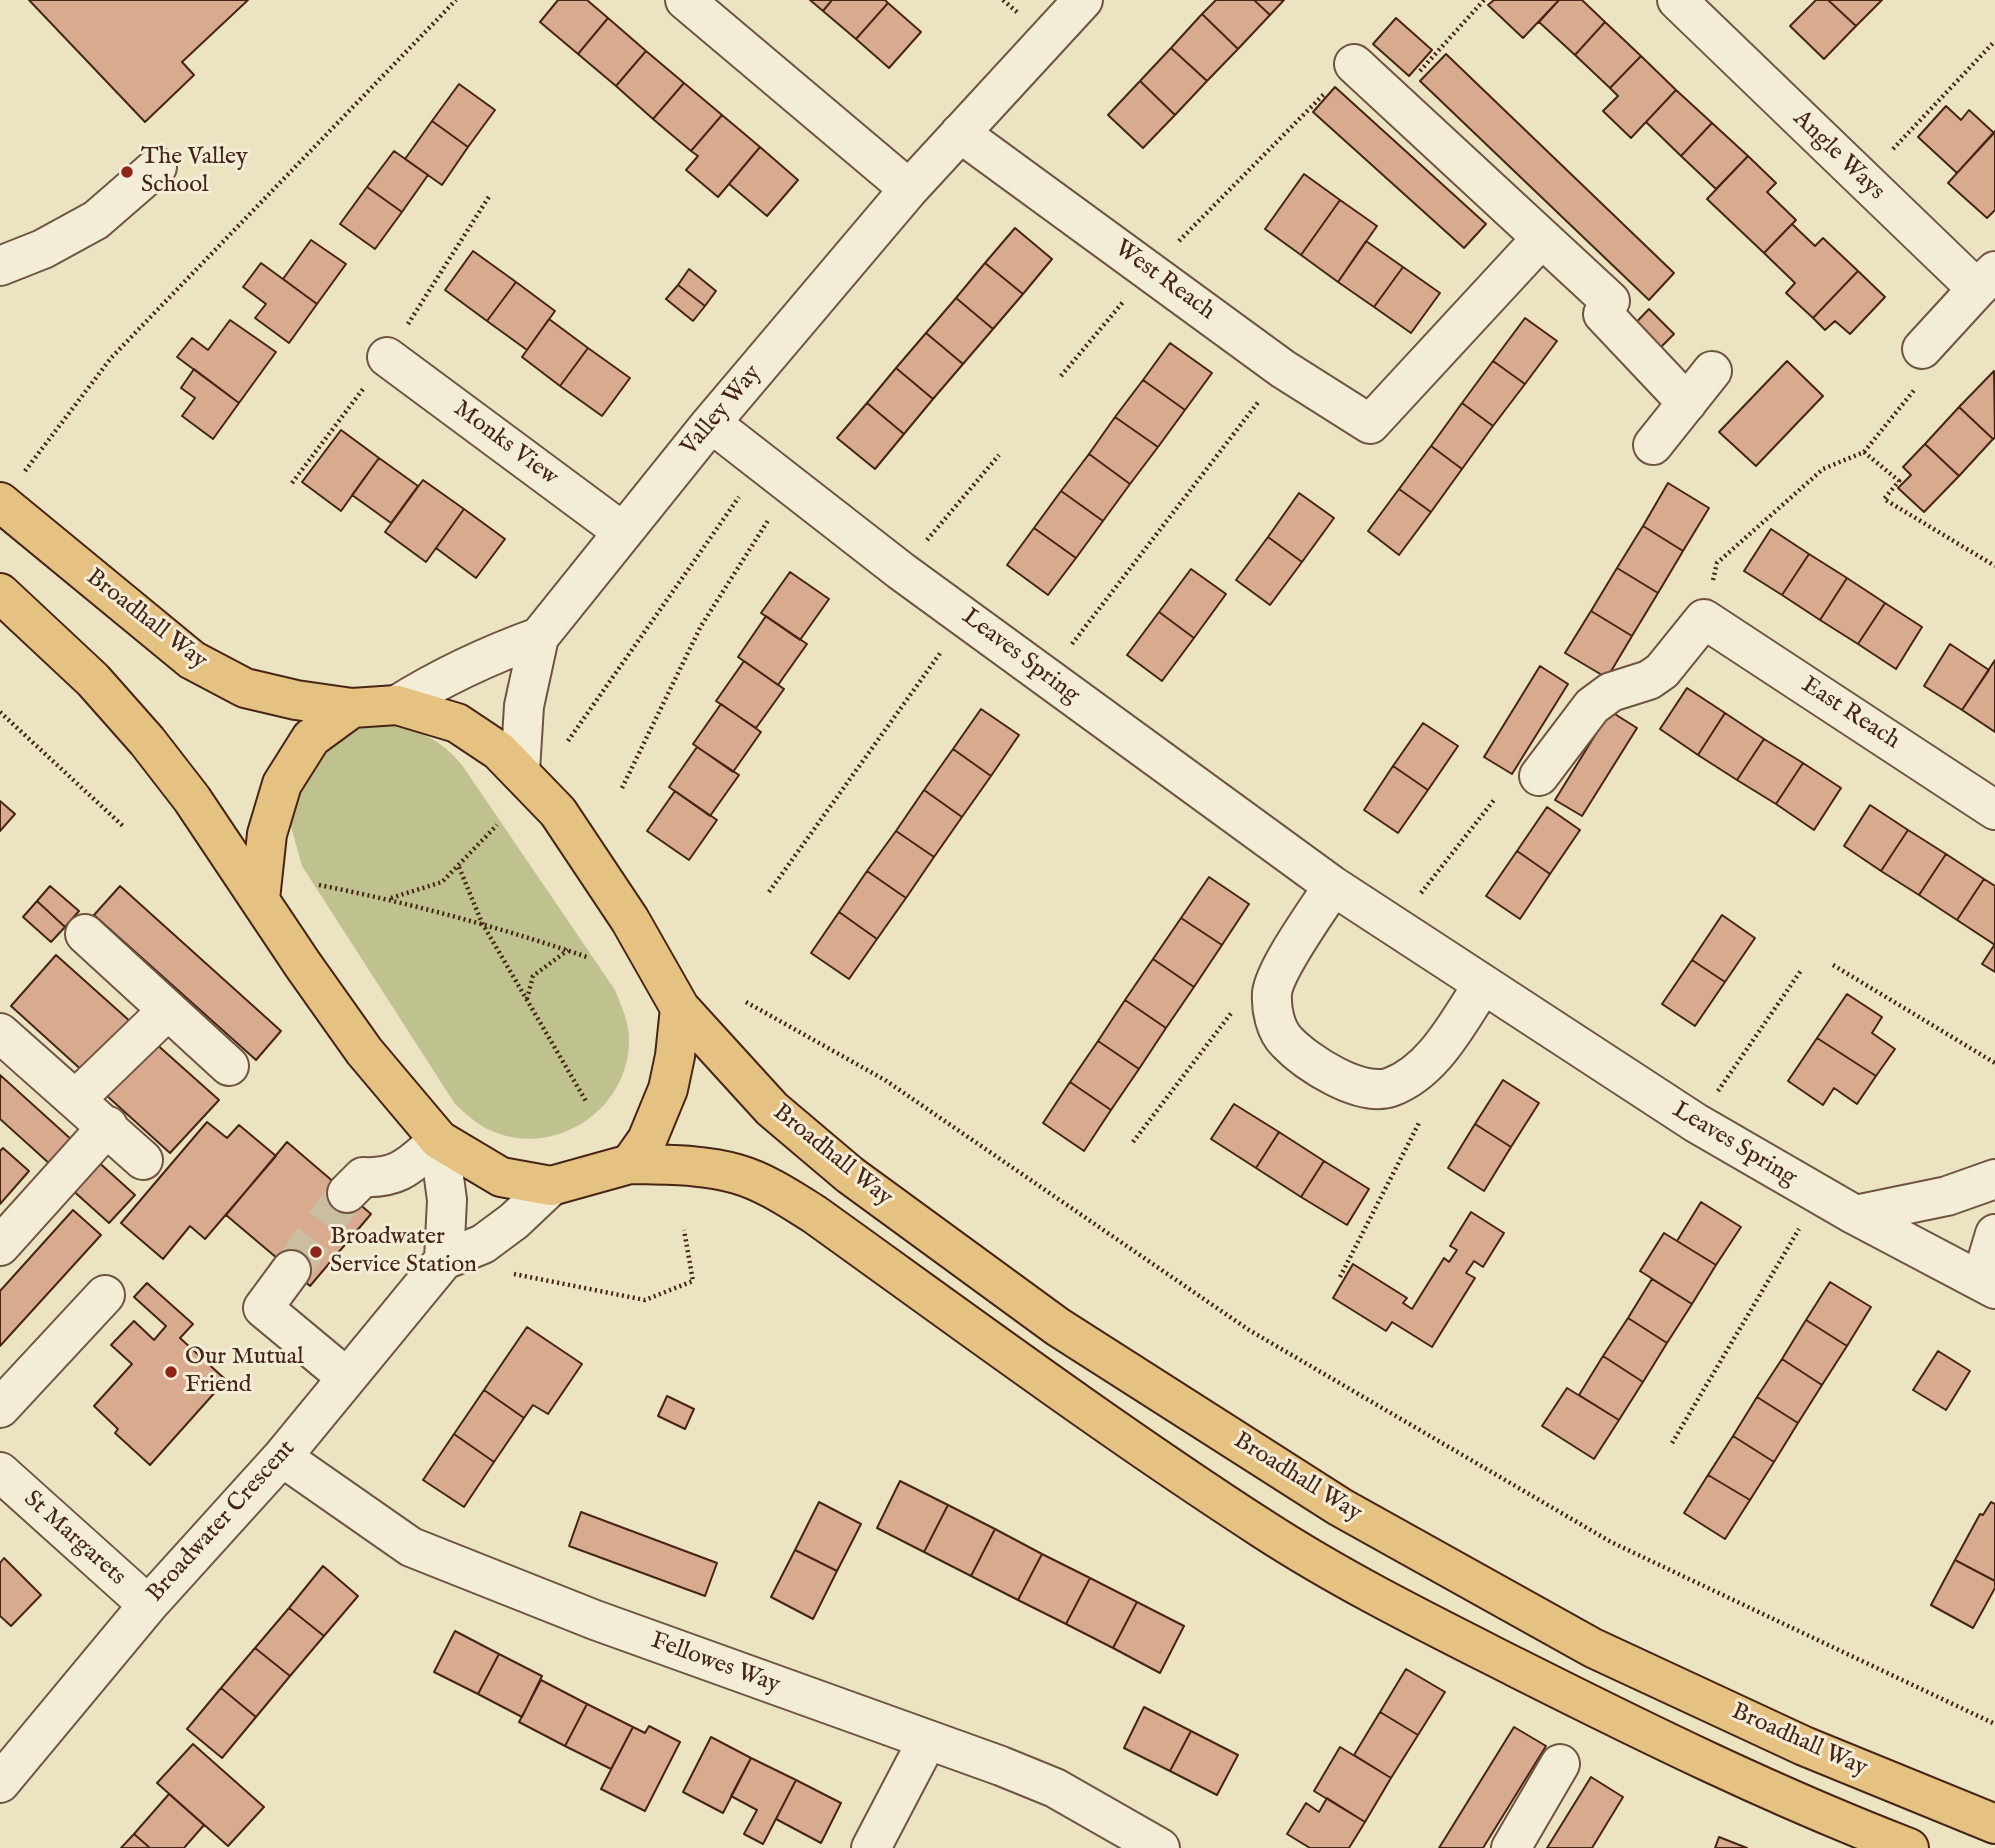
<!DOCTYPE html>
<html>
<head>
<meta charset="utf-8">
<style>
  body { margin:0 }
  canvas { display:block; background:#ece3c3 }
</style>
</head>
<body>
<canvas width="1995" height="1848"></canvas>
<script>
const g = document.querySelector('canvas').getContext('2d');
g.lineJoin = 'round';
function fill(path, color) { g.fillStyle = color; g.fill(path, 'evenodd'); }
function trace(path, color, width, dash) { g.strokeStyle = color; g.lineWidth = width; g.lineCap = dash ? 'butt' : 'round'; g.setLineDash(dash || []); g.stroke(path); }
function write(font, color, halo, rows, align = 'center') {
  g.font = font + ' "IM FELL English",serif'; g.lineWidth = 6; g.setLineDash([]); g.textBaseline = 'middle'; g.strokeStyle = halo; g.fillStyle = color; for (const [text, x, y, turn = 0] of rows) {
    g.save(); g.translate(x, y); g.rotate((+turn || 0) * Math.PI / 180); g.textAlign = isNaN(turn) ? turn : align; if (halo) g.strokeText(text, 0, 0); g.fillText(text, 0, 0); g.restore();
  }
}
const green = new Path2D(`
  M387 724C419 729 441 740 462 765L615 990C621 1005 628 1020 629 1036 632 1106 559 1158 494 1132 479 1126 467 1115 455 1104L302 866 290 823 310 761 344 733 365 726Z`);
const building = new Path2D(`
  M29 0H248L182 62 194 75 145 122Z
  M558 0H587L608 18 578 54 540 22Z
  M810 0H832L823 11Z
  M832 0H885L888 3 856 39 823 11Z
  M1216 0H1254L1270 15 1238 49 1202 14Z
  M1254 0H1284L1270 15Z
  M1494 0H1559L1523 38 1488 5Z
  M1559 0H1582L1605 22 1575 55 1539 22Z
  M1816 0H1828L1856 26 1824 59 1790 26Z
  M1828 0H1882L1856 26Z
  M888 3 921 32 889 68 856 39Z
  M1202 14 1238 49 1207 81 1171 48Z
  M608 18 646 51 616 86 578 54Z
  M1396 18 1432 50 1409 76 1373 44Z
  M1605 22 1641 56 1610 88 1575 55Z
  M1171 48 1207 81 1175 115 1140 81Z
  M646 51 684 83 653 119 616 86Z
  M1446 54 1674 273 1649 300 1420 81Z
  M1641 56 1676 90 1631 138 1603 111 1618 96 1610 88Z
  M1140 81 1175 115 1143 148 1108 115Z
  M684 83 722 115 691 151 653 119Z
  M459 84 495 110 468 147 432 121Z
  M1335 87 1486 224 1464 248 1313 112Z
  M1676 90 1712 123 1681 156 1646 122Z
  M1946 106 1961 120 1969 110 1994 133 1957 173 1918 137Z
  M722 115 760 147 718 197 686 170 698 156 691 151Z
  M432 121 468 147 442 185 405 159Z
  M1712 123 1748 156 1716 189 1681 156Z
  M1995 131V210L1987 218 1948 183Z
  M760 147 798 180 767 216 729 184Z
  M394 151 428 175 402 212 367 187Z
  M1748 156 1776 183 1767 192 1796 220 1764 253 1707 199Z
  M1304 174 1340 200 1301 255 1265 229Z
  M367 187 402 212 375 249 340 224Z
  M1340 200 1377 226 1338 282 1301 255Z
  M1792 224 1815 246 1823 238 1858 271 1813 318 1786 293 1795 283 1764 253Z
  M1015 228 1052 259 1023 294 985 263Z
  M311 240 346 264 317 304 283 279Z
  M1366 241 1403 267 1374 307 1338 282Z
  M473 251 516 282 487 321 445 290Z
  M261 263 317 304 289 343 255 318 266 304 243 287Z
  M985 263 1023 294 993 329 956 298Z
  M1403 267 1440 293 1411 333 1374 307Z
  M689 269 716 291 705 306 678 285Z
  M1858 271 1885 297 1850 334 1835 321 1825 330 1813 318Z
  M516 282 555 311 527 350 487 321Z
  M678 285 705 306 693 321 666 299Z
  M956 298 993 329 963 364 926 333Z
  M1649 309 1674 334 1651 357 1626 333Z
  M1525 318 1557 341 1525 384 1493 361Z
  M549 319 588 348 560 386 522 357Z
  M230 320 276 352 239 403 177 357 192 338 208 350Z
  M926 333 963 364 933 399 896 368Z
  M1170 343 1212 373 1185 410 1143 380Z
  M588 348 630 378 602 416 560 386Z
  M1493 361 1525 384 1493 426 1462 403Z
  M1787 361 1823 396 1756 466 1719 432Z
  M896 368 933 399 904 434 867 403Z
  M194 369 239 403 213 439 182 416 195 398 181 388Z
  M1994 371 1995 438 1993 439 1959 407Z
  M1143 380 1185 410 1158 447 1115 417Z
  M867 403 904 434 875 469 837 438Z
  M1462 403 1493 426 1462 469 1431 446Z
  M1959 407 1993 439 1959 476 1925 444Z
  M1115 417 1158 447 1130 484 1089 454Z
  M341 430 379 458 341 511 302 482Z
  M1925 444 1959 476 1924 512 1898 488 1911 475 1903 467Z
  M1431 446 1462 469 1431 512 1399 489Z
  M1089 454 1130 484 1103 521 1061 491Z
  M379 458 418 486 391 523 352 495Z
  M423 480 464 509 426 562 385 532Z
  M1668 483 1709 508 1683 551 1643 526Z
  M1399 489 1431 512 1399 555 1368 531Z
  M1061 491 1103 521 1076 558 1034 528Z
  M1299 493 1334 518 1302 562 1268 537Z
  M464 509 505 539 476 578 436 548Z
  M1643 526 1683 551 1658 593 1617 568Z
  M1034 528 1076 558 1048 595 1007 565Z
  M1771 529 1809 554 1782 595 1744 571Z
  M1268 537 1302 562 1270 605 1236 580Z
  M1809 554 1847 578 1820 620 1782 595Z
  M1617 568 1658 593 1632 636 1591 611Z
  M1191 569 1226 594 1194 638 1159 612Z
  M790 572 829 599 800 640 761 613Z
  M1847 578 1885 603 1858 644 1820 620Z
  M1885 603 1922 627 1896 669 1858 644Z
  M1591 611 1632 636 1607 678 1565 653Z
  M1159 612 1194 638 1162 681 1127 655Z
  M766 616 807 644 778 685 738 657Z
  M1950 644 1989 670 1962 710 1924 686Z
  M1995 660V732L1962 710Z
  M744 661 784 689 756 728 716 701Z
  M1540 666 1568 684 1512 774 1484 757Z
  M1687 688 1725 713 1698 755 1660 729Z
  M721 704 761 732 733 772 693 744Z
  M981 709 1019 735 991 776 953 749Z
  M1610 711 1637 728 1582 816 1555 800Z
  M1725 713 1764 739 1737 780 1698 755Z
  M1423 723 1458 746 1428 790 1393 766Z
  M1764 739 1803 763 1776 804 1737 780Z
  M697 747 739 775 710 816 669 787Z
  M953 749 991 776 962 817 924 790Z
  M1803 763 1841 788 1814 830 1776 804Z
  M1393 766 1428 790 1398 833 1364 810Z
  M924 790 962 817 934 857 896 831Z
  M675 791 717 820 689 860 647 831Z
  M0 801 15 814 0 831Z
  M1870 805 1908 830 1881 871 1844 846Z
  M1547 807 1580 830 1550 874 1517 851Z
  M1908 830 1946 854 1919 895 1881 871Z
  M896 831 934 857 906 898 867 871Z
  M1517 851 1550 874 1520 919 1486 896Z
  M1946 854 1984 879 1957 920 1919 895Z
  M867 871 906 898 877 939 839 912Z
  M1209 877 1249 904 1222 945 1181 918Z
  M1984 879 1995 886V945L1957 920Z
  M50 886 79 911 65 927 37 901Z
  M120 886 281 1031 256 1060 94 915Z
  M37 901 65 927 51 942 23 917Z
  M839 912 877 939 849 979 811 953Z
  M1722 915 1755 938 1725 982 1692 960Z
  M1181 918 1222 945 1194 987 1153 959Z
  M1995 944V972L1982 964Z
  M56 955 132 1023 86 1074 11 1006Z
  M1153 959 1194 987 1166 1028 1125 1000Z
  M1692 960 1725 982 1695 1026 1662 1004Z
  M1847 994 1882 1017 1872 1033 1895 1049 1876 1076 1817 1038Z
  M1125 1000 1166 1028 1139 1069 1098 1041Z
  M1817 1038 1876 1076 1857 1104 1834 1088 1823 1105 1788 1081Z
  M1098 1041 1139 1069 1111 1110 1070 1082Z
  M154 1042 219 1100 170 1153 106 1095Z
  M0 1075 73 1141 51 1165 0 1119Z
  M1503 1080 1539 1103 1511 1147 1475 1124Z
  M1070 1082 1111 1110 1084 1151 1043 1123Z
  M1234 1104 1279 1132 1256 1168 1211 1139Z
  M207 1122 227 1138 239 1125 276 1156 205 1239 190 1226 163 1259 121 1223Z
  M1475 1124 1511 1147 1484 1191 1448 1168Z
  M1279 1132 1324 1161 1301 1197 1256 1168Z
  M287 1142 371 1214 310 1286 226 1215Z
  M3 1148 29 1171 0 1204V1151Z
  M95 1159 135 1195 109 1223 69 1187Z
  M1324 1161 1369 1189 1347 1225 1301 1197Z
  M1701 1202 1741 1227 1716 1265 1677 1241Z
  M73 1210 101 1235 0 1346V1291Z
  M1471 1212 1504 1233 1483 1267 1474 1261 1466 1273 1475 1278 1432 1347 1392 1322 1386 1331 1333 1298 1353 1264 1407 1298 1403 1303 1412 1309 1444 1258 1449 1262 1457 1250 1450 1246Z
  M1664 1233 1716 1265 1692 1304 1640 1271Z
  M1652 1279 1692 1304 1667 1343 1628 1318Z
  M1830 1282 1871 1307 1847 1346 1806 1320Z
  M147 1283 193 1324 180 1338 226 1380 150 1465 115 1433 118 1429 94 1406 132 1364 111 1345 134 1321 154 1340 166 1326 134 1297Z
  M1628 1318 1667 1343 1643 1382 1603 1356Z
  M1806 1320 1847 1346 1822 1385 1782 1359Z
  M527 1327 582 1364 548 1414 533 1405 524 1418 484 1390Z
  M1938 1351 1970 1371 1946 1410 1913 1390Z
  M1603 1356 1643 1382 1619 1420 1579 1395Z
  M1782 1359 1822 1385 1798 1423 1757 1397Z
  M1567 1388 1619 1420 1594 1459 1542 1426Z
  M484 1390 524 1418 494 1462 454 1434Z
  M667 1396 694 1409 685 1429 658 1416Z
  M1757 1397 1798 1423 1774 1462 1733 1436Z
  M454 1434 494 1462 464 1507 423 1480Z
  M1733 1436 1774 1462 1750 1500 1708 1475Z
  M1708 1475 1750 1500 1725 1539 1684 1513Z
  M900 1481 948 1505 924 1552 877 1528Z
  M819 1502 861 1524 837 1571 795 1550Z
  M1991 1502 1995 1504V1581L1955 1560 1980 1514 1983 1515Z
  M948 1505 995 1529 971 1576 924 1552Z
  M581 1512 717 1563 705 1596 569 1546Z
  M995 1529 1042 1554 1018 1600 971 1576Z
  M795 1550 837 1571 813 1619 771 1597Z
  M1042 1554 1090 1578 1066 1624 1018 1600Z
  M4 1558 41 1595 11 1626 0 1616V1563Z
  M1955 1560 1995 1581V1588L1973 1628 1931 1605Z
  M323 1566 358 1596 324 1636 289 1608Z
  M1090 1578 1137 1602 1113 1648 1066 1624Z
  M1137 1602 1184 1626 1160 1673 1113 1648Z
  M289 1608 324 1636 290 1676 255 1648Z
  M455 1631 499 1654 478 1694 434 1672Z
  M255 1648 290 1676 256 1717 221 1688Z
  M499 1654 542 1676 522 1717 478 1694Z
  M1406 1669 1445 1692 1418 1735 1380 1712Z
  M541 1680 587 1704 565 1746 519 1722Z
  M221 1688 256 1717 222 1758 187 1729Z
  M587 1704 633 1727 611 1769 565 1746Z
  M1144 1707 1191 1731 1170 1771 1124 1748Z
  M1380 1712 1418 1735 1391 1778 1354 1755Z
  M649 1726 680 1742 645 1811 601 1789 633 1727 645 1733Z
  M1514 1727 1546 1746 1483 1848H1439Z
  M1191 1731 1238 1755 1217 1795 1170 1771Z
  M711 1737 751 1758 723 1813 683 1792Z
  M193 1744 264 1807 228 1846 157 1783Z
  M1340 1747 1391 1778 1365 1822 1314 1791Z
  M751 1758 796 1780 763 1844 744 1834 757 1810 731 1796Z
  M1591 1777 1623 1797 1592 1848H1547Z
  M796 1780 841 1803 821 1843 776 1819Z
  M169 1794 204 1825 184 1848H150L134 1834Z
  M1327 1798 1365 1822 1349 1848H1310L1287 1834 1306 1803 1319 1812Z
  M134 1834 150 1848H121Z
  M1719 1837 1747 1848H1715Z`);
const minorTunnel = new Path2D(`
  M291 1270 347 1193`);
const path = new Path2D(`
  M1003 0 1017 12
  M1420 71 1484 0
  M1893 149 1995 41
  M1179 241 1325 93
  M408 324 490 195
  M1061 376 1123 302
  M1864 452 1899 481 1884 499 1995 566
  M25 471 111 358 456 0
  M292 483 363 389
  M927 540 999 455
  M1713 580 1717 563 1823 469 1864 452 1915 389
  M1072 644 1259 401
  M0 712 124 827
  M568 741 739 497
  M622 788 701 626 769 519
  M459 867 482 923 587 1103
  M319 885C410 903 499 927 587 957
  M769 892 941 652
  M1421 893 1494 800
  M391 898 442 882 497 825
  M1833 965 1995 1063
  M527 999 533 976 568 950
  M746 1002 885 1080 1249 1330 1611 1542 1995 1724
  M1718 1091 1802 969
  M1133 1142 1232 1012
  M514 1274 645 1300 693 1281 684 1230
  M1340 1277 1420 1121
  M1672 1443 1799 1229`);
const minor = new Path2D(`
  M685 0 909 189
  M1677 0 1977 289 1995 271
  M1354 64 1610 301 1603 314 1687 403
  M960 133 1283 369 1370 424 1542 238
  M0 266 43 249 96 220 157 167
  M1922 349 1977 289
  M387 357 623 532
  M711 423 901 571 1333 886 1696 1123 1855 1215 1995 1289
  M1653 445 1712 371
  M397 705C442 677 489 655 539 637
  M520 770 524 706 539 637 711 423 909 189 1083 0
  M1539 776 1592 706 1611 692 1649 680 1662 671 1704 619 1995 810
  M1333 886C1318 910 1275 968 1272 993 1271 1009 1275 1030 1287 1042 1307 1063 1361 1098 1391 1087 1434 1071 1458 1022 1482 986
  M85 934 229 1066
  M0 1033 143 1160
  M76 1099 168 1010
  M439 1140 447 1200 444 1260
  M347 1193 363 1177C401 1179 412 1163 439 1140
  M1855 1215 1947 1196 1995 1179
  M0 1246 108 1126
  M291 1270 263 1308 346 1377
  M1981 1281 1995 1234
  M0 1408 105 1295
  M282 1457 411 1547 595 1620 1001 1766 1055 1788 1160 1848
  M0 1472 148 1605
  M0 1783 148 1605 282 1457 444 1260 483 1244 514 1221 551 1186
  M871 1848 927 1741
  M1511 1848 1560 1764`);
const highway = new Path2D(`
  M0 502 192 660 245 688 296 700 352 708
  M0 593 93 680 147 741 192 799 303 965 364 1051 439 1140 501 1177 551 1186 630 1164 647 1140 668 1089 675 1056 680 1008 630 920 558 812 499 751 457 723 397 705 352 708 311 738 282 784 267 834 260 899
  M680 1008 772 1109 850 1175 1058 1327 1340 1507 1593 1648 1804 1746 1995 1824
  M630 1164C666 1165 703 1164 737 1174 765 1182 790 1199 814 1214 963 1321 1110 1430 1263 1529 1343 1581 1430 1624 1515 1667 1644 1732 1774 1796 1909 1848`);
const markers = [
  [127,172,7,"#8f2418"],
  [316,1252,7,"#8f2418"],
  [171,1372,7,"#8f2418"]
];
const streetNames = [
  ["Angle Ways",1838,156,44],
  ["West Reach",1164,281,36],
  ["Valley Way",722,411,-50],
  ["Monks View",505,444,37],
  ["Broadhall Way",146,620,38],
  ["Leaves Spring",1020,657,37],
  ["East Reach",1850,714,33],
  ["Leaves Spring",1734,1145,31],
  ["Broadhall Way",832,1156,39],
  ["Broadhall Way",1297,1478,32],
  ["Broadwater Crescent",222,1522,-48],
  ["St Margarets",74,1539,42],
  ["Fellowes Way",715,1664,20],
  ["Broadhall Way",1799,1741,24]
];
const poiNames = [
  ["The Valley",141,158],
  ["School",141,186],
  ["Broadwater",330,1238],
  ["Service Station",330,1266],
  ["Our Mutual",185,1358],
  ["Friend",185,1386]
];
fill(green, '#bfc18f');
fill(building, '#d9ab8e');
trace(building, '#462516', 2);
trace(minorTunnel, '#cbbda0', 38, [38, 19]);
trace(minor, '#705441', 42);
trace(highway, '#462516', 42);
trace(path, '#462516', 4.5, [2, 3.5]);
trace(minor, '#f3edd8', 38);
trace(highway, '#e6c282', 38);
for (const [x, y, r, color] of markers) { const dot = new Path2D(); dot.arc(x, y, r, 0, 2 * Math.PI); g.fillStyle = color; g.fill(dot); trace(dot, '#f3edd8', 2.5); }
write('24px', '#462516', '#f3edd8', streetNames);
write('24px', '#462516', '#f3edd8', poiNames, 'left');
</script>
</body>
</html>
